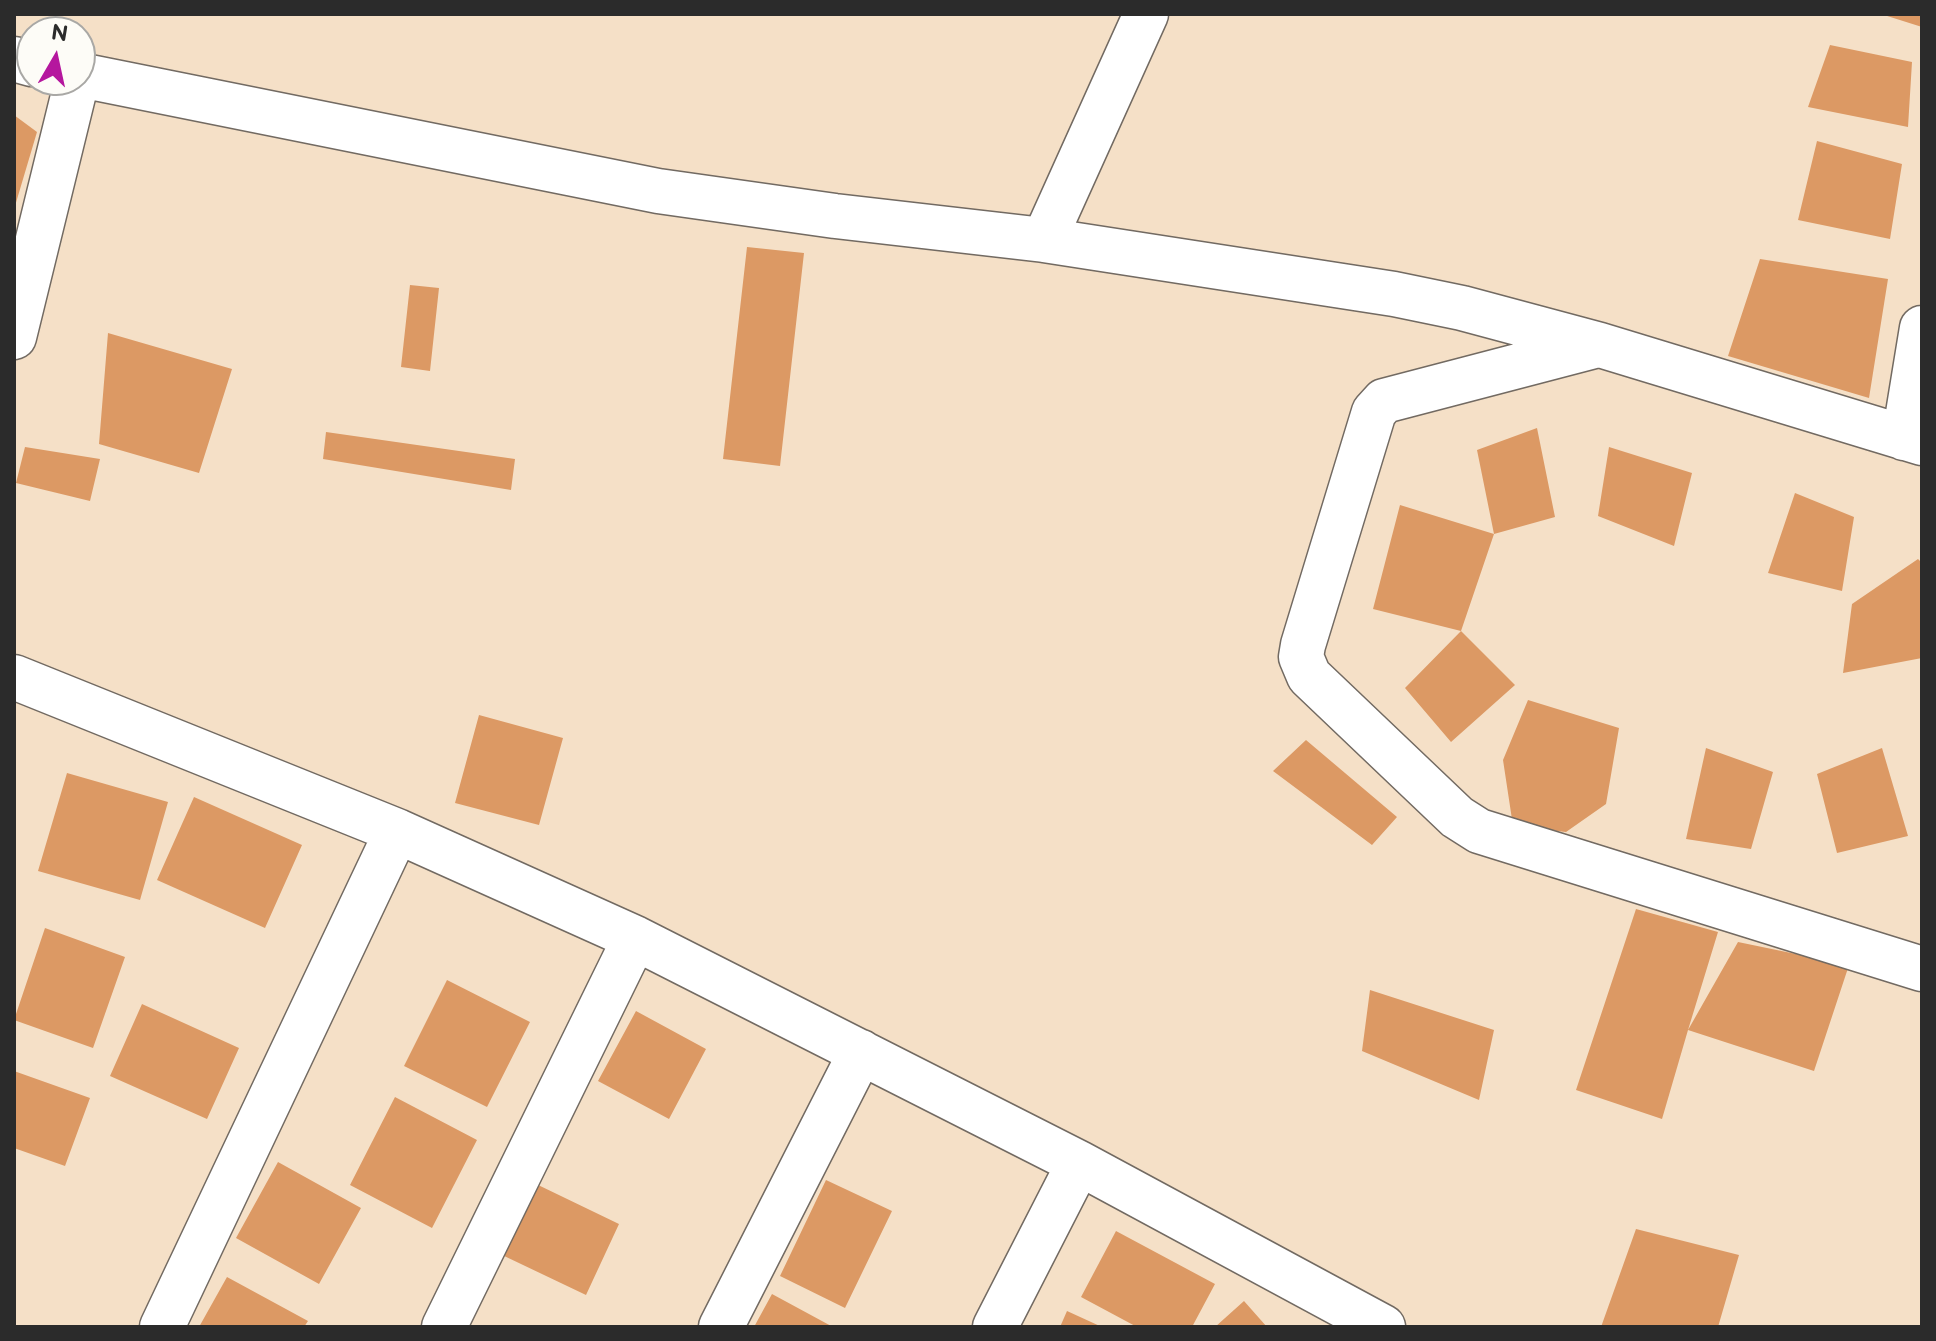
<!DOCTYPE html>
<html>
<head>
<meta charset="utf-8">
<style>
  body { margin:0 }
  #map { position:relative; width:1936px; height:1341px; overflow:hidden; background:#f5e0c7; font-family:"Balsamiq Sans",sans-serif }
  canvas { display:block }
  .frame { position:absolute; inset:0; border:16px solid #2b2b2b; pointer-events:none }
  .north { position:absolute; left:16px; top:16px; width:80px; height:80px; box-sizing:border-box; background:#fdfcf7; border:2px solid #a9a8a5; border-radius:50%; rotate:9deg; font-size:22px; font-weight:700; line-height:32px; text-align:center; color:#2b2b2b }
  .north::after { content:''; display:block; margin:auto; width:28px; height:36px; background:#b5179e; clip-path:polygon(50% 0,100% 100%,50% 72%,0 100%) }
</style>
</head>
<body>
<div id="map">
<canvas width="1936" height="1341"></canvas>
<div class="frame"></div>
<div class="north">N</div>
</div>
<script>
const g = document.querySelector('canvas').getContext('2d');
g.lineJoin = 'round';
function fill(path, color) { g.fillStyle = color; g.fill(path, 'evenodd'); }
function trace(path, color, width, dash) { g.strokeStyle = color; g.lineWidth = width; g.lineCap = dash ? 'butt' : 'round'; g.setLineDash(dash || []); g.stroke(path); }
const building = new Path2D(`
  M1884 14H1922V27L1884 15Z
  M1830 45 1912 62 1908 127 1808 107Z
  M14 115 37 132 15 206H14Z
  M1817 141 1902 164 1890 239 1798 220Z
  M747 247 804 253 780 466 723 459Z
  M1760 259 1888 279 1869 398 1728 356Z
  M410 285 439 288 430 371 401 367Z
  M108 333 232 369 199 473 99 444Z
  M1537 428 1555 517 1494 534 1477 450Z
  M326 432 515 459 511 490 323 459Z
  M25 447 100 459 90 501 16 483Z
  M1609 447 1692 473 1674 546 1598 516Z
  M1795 493 1854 517 1842 591 1768 573Z
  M1400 505 1494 534 1461 631 1373 609Z
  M1918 559 1922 563V658L1843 673 1852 604Z
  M1461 631 1515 685 1451 742 1405 688Z
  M1528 700 1619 728 1606 804 1566 832 1513 826 1503 760Z
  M479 715 563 738 539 825 455 803Z
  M1306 740 1397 817 1372 845 1273 771Z
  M1706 748 1773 772 1751 849 1686 839Z
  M1882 748 1908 836 1837 853 1817 774Z
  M67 773 168 802 140 900 38 871Z
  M194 797 302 845 265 928 157 880Z
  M1636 909 1718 932 1688 1030 1738 942 1849 965 1814 1071 1688 1030 1662 1119 1576 1090Z
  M45 928 125 957 93 1048 14 1020Z
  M447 980 530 1022 487 1107 404 1066Z
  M1370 990 1494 1030 1479 1100 1362 1051Z
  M142 1004 239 1048 207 1119 110 1076Z
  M636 1011 706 1049 669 1119 598 1081Z
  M14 1071 90 1098 65 1166 14 1148Z
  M395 1097 477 1140 432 1228 350 1185Z
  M278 1162 361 1208 319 1284 236 1238Z
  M826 1180 892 1211 845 1308 780 1276Z
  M534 1183 619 1224 586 1295 500 1254Z
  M1636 1229 1739 1255 1718 1327H1601Z
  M1116 1231 1215 1284 1192 1327H1137L1081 1297Z
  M227 1277 308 1321 304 1327H199Z
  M772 1294 833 1327H754Z
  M1244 1301 1267 1327H1215Z
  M1067 1311 1102 1327H1060Z`);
const minor = new Path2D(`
  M14 59 32 64
  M80 75 658 191 835 216 1044 240 1394 294 1462 308 1600 345 1922 443
  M1044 240 1146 14
  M14 337 77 80
  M1598 345 1384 401 1374 412 1303 645 1301 657 1309 676 1457 817 1479 831 1922 969
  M1904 438 1922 328
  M14 677 397 831 635 938 1079 1163 1383 1327
  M162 1327 397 831
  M444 1327 635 938
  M721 1327 861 1052
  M995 1327 1079 1163`);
fill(building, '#dc9964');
trace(minor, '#726a62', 47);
trace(minor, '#fff', 44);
</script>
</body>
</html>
